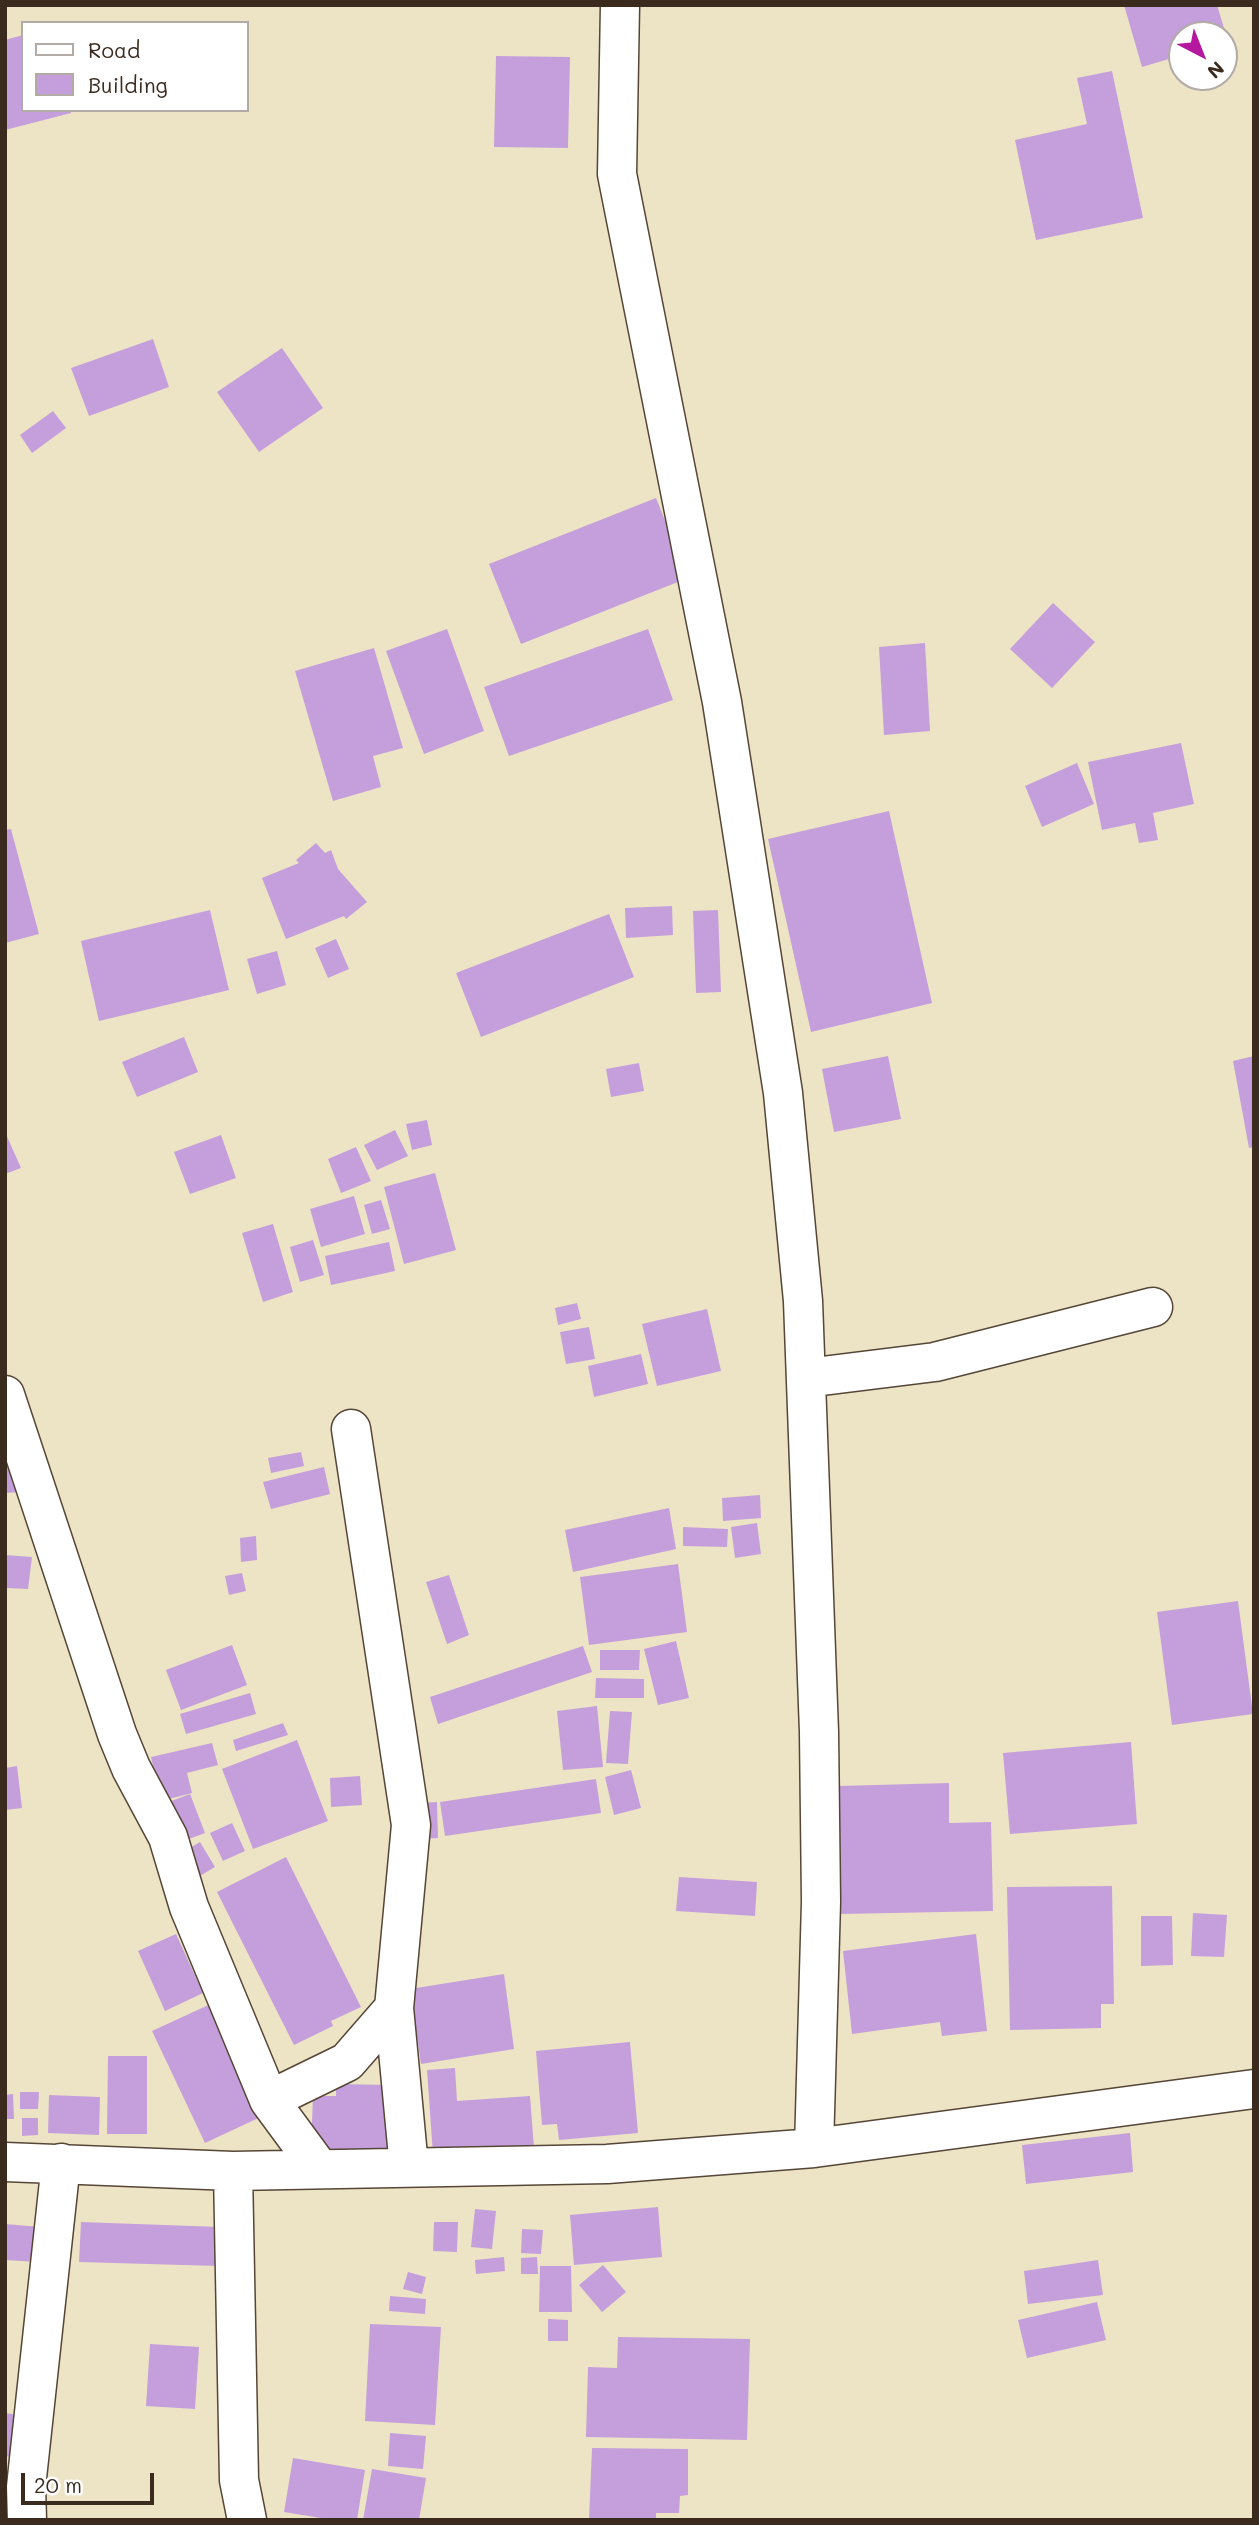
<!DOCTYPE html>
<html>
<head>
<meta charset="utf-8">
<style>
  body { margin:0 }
  #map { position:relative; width:1259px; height:2525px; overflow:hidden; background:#ece4c5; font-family:Mali,sans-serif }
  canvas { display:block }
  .frame { position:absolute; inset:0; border:7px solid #3b2a1e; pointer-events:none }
  .legend { position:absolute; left:21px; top:21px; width:228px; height:91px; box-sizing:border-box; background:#fff; border:2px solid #b1aaa5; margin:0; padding:9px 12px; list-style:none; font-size:21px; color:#3b2a1e }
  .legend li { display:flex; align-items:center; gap:14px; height:35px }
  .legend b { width:35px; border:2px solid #b1aaa5 }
  .north { position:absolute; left:1168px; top:21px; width:70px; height:70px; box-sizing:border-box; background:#fff; border:2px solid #b1aaa5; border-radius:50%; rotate:138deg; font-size:19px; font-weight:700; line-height:28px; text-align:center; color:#3b2a1e }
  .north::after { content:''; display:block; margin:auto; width:24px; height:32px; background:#b5179e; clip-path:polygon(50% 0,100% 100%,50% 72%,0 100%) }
  .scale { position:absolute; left:21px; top:2473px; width:133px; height:32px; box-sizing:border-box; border:4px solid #3b2a1e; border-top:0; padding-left:9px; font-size:21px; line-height:24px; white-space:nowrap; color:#3b2a1e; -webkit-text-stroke:5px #fff; paint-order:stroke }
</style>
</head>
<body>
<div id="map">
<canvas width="1259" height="2525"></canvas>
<div class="frame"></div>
<ul class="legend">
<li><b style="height:9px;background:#fff"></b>Road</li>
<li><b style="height:19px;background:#c59fdc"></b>Building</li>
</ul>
<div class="north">N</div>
<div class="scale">20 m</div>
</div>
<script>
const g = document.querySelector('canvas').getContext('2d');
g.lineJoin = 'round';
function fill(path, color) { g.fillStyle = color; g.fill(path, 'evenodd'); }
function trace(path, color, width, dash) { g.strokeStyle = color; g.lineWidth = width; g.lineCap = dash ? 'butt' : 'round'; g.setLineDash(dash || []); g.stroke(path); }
const building = new Path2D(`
  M1124 5H1217L1228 41 1224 42V35H1182V55L1142 67Z
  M23 35V110H71V113L5 130V40Z
  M496 56 570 57 568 148 494 147Z
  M1112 71 1143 218 1036 240 1015 140 1087 124 1077 78Z
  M153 339 169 387 89 416 71 368Z
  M282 348 323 408 259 452 217 392Z
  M53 411 66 428 32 453 20 435Z
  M656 498 688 578 521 644 489 564Z
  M1053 603 1095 642 1052 688 1010 649Z
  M447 629 484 731 424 754 386 651Z
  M648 629 673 700 509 756 484 687Z
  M925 643 930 731 884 735 879 647Z
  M374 648 403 748 373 756 381 787 333 801 295 671Z
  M1181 743 1194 804 1153 813 1158 840 1139 843 1135 823 1102 830 1088 762Z
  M1077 763 1094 804 1042 827 1025 786Z
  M889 811 932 1003 811 1032 768 839Z
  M11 829 39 934 5 943V830Z
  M316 843 325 853 331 850 338 869 367 902 346 919 344 916 286 939 262 878 299 863 296 860Z
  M672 906 673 935 626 938 625 908Z
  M210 910 229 990 99 1021 81 941Z
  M718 910 721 992 696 993 693 911Z
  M609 914 634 977 481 1037 456 973Z
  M336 939 349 969 328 978 315 948Z
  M277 951 286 985 257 994 247 959Z
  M184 1037 198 1072 137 1097 122 1062Z
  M888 1056 901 1119 834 1132 822 1069Z
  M1254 1056V1147L1249 1148 1233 1061Z
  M639 1063 644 1091 611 1097 606 1069Z
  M427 1120 432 1145 412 1150 406 1124Z
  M395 1130 408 1156 377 1170 364 1145Z
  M5 1132 21 1168 5 1174Z
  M221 1135 236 1178 190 1194 174 1152Z
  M356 1147 371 1181 341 1193 328 1159Z
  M435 1173 456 1250 404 1264 384 1187Z
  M354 1196 365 1234 321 1247 310 1209Z
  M381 1200 390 1229 372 1234 364 1205Z
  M273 1224 293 1292 263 1302 242 1233Z
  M313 1240 324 1275 300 1282 290 1247Z
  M389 1242 395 1271 331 1285 325 1256Z
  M577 1303 581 1319 558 1325 555 1308Z
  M707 1309 721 1371 657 1386 642 1324Z
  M589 1327 595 1359 566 1364 560 1332Z
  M641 1354 648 1384 594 1397 588 1366Z
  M5 1449 19 1492 5 1493Z
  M301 1452 304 1466 271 1473 268 1458Z
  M324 1467 330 1494 271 1509 263 1482Z
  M760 1495 761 1518 723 1521 722 1498Z
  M669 1508 676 1549 573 1572 565 1530Z
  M757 1523 761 1554 735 1558 731 1527Z
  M683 1527 728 1529 727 1547 683 1546Z
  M256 1536 257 1560 241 1562 240 1538Z
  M5 1555 32 1557 28 1589 5 1588Z
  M678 1564 687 1632 589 1645 580 1577Z
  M242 1573 246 1591 229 1595 225 1576Z
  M449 1575 469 1635 447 1644 426 1582Z
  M1238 1601 1253 1714 1172 1725 1157 1612Z
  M676 1641 689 1698 658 1705 644 1649Z
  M232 1645 247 1685 181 1710 166 1670Z
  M583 1646 592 1672 438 1724 430 1697Z
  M600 1650H640L639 1670H600Z
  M596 1678 644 1679V1698H595Z
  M250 1693 256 1714 186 1734 180 1714Z
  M597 1706 603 1767 563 1770 557 1711Z
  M610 1711 632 1712 628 1764 606 1763Z
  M283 1723 288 1735 236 1751 233 1740Z
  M297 1740 328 1821 253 1849 222 1769Z
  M1131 1742 1137 1824 1010 1834 1003 1753Z
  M212 1743 218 1765 187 1773 192 1793 161 1801 151 1757Z
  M17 1766 22 1808 5 1810V1768Z
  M631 1770 641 1808 614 1815 605 1777Z
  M360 1776 362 1805 331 1807 330 1778Z
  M596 1779 601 1813 445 1836 440 1802Z
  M949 1783V1823L991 1822 993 1911 841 1914 839 1786Z
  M190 1794 205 1833 181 1842 166 1803Z
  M437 1802 438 1838 421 1839 419 1803Z
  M232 1823 245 1851 223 1861 210 1833Z
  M200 1842 215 1867 198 1877 183 1852Z
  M286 1857 361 2007 331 2021 333 2026 294 2045 217 1892Z
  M679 1877 757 1882 755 1916 676 1911Z
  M1112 1886 1114 2004H1101V2028L1010 2030 1007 1887Z
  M1193 1913 1227 1915 1224 1957 1191 1956Z
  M1141 1916H1172L1173 1965 1141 1966Z
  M176 1934 203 1993 165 2011 138 1951Z
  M976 1934 987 2031 942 2036 940 2022 852 2034 843 1951Z
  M504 1974 514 2049 421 2064 410 1989Z
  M215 2002 267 2114 205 2143 152 2031Z
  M630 2042 638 2133 559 2140 557 2124 542 2125 536 2051Z
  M108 2056H147V2134H107Z
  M455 2068 457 2101 530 2096 534 2148 433 2155 427 2070Z
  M336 2084 391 2085 389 2151 311 2149 313 2096H336Z
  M20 2092H39L38 2109H20Z
  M13 2094 14 2119H5V2095Z
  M49 2095 100 2097 99 2135 48 2133Z
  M22 2118H38V2135L22 2136Z
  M1130 2133 1133 2172 1026 2184 1022 2145Z
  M658 2207 662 2257 574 2265 570 2215Z
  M475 2209 496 2211 492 2249 471 2247Z
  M81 2222 220 2227 218 2266 79 2262Z
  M434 2222H458L457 2252 433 2251Z
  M5 2224 40 2227 37 2262 5 2260Z
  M522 2229 543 2230 541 2254 521 2253Z
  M504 2257 505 2271 476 2274 475 2260Z
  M537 2257 538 2274H521V2258Z
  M1098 2260 1103 2295 1028 2304 1024 2271Z
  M603 2265 626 2292 602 2312 579 2285Z
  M540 2266H571L572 2312H539Z
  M408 2272 426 2277 422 2294 403 2289Z
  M390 2296 426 2299 425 2314 389 2311Z
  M1097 2302 1106 2340 1027 2358 1018 2320Z
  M548 2319 568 2320V2341H548Z
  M370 2324 441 2327 435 2425 365 2421Z
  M618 2337 750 2339 747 2440 586 2437 588 2367 617 2368Z
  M150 2344 199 2347 195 2409 146 2406Z
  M5 2413 19 2415 11 2457 5 2456Z
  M390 2433 426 2436 423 2469 388 2466Z
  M592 2448 688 2449V2495L680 2496 679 2513H656V2520H589Z
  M293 2458 365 2470 357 2520H333L284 2512Z
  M372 2469 426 2478 419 2520H363Z`);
const minor = new Path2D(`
  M620 5 617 174 722 702 783 1093 803 1301 819 1732 821 1902 814 2148
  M806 1378 935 1362 1153 1307
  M5 1395 117 1734 131 1768 168 1837 189 1907 269 2100 319 2168
  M351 1429 411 1825 394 2008 409 2167
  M269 2100 347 2062 394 2008
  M5 2162 233 2171 607 2164 814 2148 1254 2089
  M233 2171 239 2480 247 2520
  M27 2520 26 2487 61 2163`);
fill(building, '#c59fdc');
trace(minor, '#564637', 41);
trace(minor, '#fff', 38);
</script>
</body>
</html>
